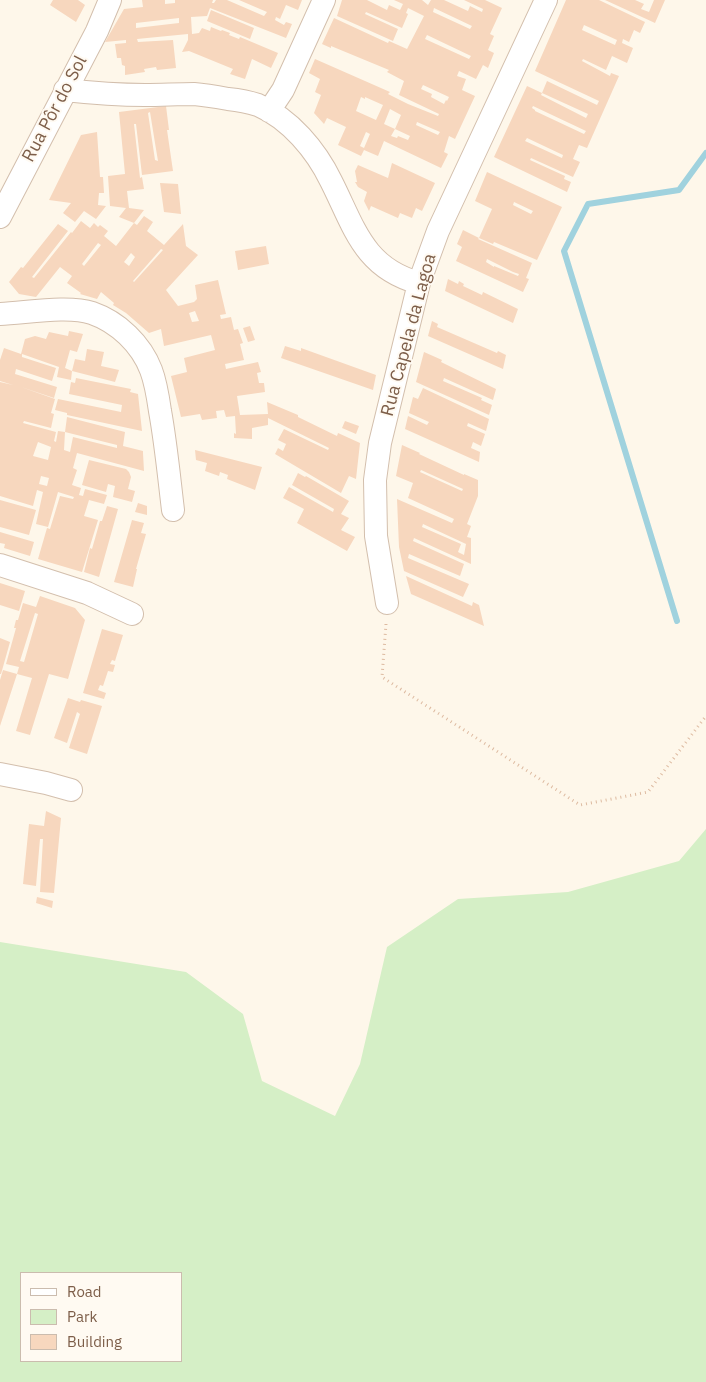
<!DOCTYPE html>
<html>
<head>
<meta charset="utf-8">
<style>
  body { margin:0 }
  #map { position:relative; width:706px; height:1382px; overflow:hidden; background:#fef7ea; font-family:"IBM Plex Sans",sans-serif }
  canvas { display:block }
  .legend { position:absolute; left:20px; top:1272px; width:162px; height:90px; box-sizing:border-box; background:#fffaf2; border:1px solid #cbbcae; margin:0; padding:6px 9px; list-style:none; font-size:15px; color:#7d5e49 }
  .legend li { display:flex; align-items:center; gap:10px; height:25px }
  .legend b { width:25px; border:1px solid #cbbcae }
</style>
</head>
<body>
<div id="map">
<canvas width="706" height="1382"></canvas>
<ul class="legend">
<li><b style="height:6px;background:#fff"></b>Road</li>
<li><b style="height:14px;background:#d5efc6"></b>Park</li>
<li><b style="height:14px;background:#f7d7be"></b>Building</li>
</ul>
</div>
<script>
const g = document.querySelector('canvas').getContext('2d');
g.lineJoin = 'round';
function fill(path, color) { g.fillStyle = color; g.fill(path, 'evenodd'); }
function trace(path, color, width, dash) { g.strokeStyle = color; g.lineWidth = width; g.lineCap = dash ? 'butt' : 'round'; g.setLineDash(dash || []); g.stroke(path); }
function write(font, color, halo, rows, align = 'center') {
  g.font = font + ' "IBM Plex Sans",sans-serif'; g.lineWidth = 4; g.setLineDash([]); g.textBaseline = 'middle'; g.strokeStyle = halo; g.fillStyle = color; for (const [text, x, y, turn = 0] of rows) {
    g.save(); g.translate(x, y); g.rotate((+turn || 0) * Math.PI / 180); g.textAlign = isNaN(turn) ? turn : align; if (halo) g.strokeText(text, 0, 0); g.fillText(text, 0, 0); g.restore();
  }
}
const green = new Path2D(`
  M706 829V1382H0V942L186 972 243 1014 262 1081 335 1116 360 1064 387 947 458 899 568 892 679 861ZM21 1273H181V1361H21Z`);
const stream = new Path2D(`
  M677 621 564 251 588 204 679 190 706 153`);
const building = new Path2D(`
  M53 0H78L85 5 76 22 50 5Z
  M142 0H165V4L175 3V0H213L212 3H214L216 0H227L264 16 267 12 239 0H302L298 10 286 5 280 19 276 17 275 20 284 25 286 22 292 24 286 38 210 8 207 16 191 17 192 34 199 33 202 28 210 31 211 27 221 31 222 30 230 33 229 35 239 39 240 37 278 53 271 68 252 59 245 79 230 74 233 69 189 51 182 52 188 40V34L137 39 138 42 173 40 176 68 157 70 156 67 144 69 145 72 125 75V66L122 65 121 58H117L115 44 126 43V40L105 42 124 9 143 7ZM179 18V23L136 28V23Z
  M342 0H367L387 10 389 5 400 10 403 4 394 0H422L428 5 431 0H444L468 11 470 6 482 12 483 9 464 0H485L502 8 490 34 494 36 488 50 494 53 488 68 483 65 476 79 459 71 457 76 466 79 462 90 475 96 455 139 449 136 444 152 448 154 441 168 384 141 378 156 364 150 361 156 338 145 346 127 327 118 324 124 314 113 321 95 315 92 320 79 309 73 315 59 390 92 388 94 408 104 438 116 439 114 399 95 404 81 387 72 389 70 331 46V48L322 44 334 18 388 43 389 41 407 49 424 16 408 8 406 13 408 14 402 28 366 12 365 14 398 29 393 41 337 16ZM434 8 472 26 470 29 433 12ZM427 35 471 56 469 59 425 39ZM423 85 449 97 447 101 446 100 444 104 431 97 432 94 421 89ZM361 97 365 99V97L383 105 376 120 356 111ZM390 109 401 115 395 129 410 136 408 140 398 136 397 138 391 136 395 129 384 124ZM417 122 440 132 438 135 416 125ZM366 132 370 134 364 148 360 146Z
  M566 0H599L645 22 640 33 634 30 629 42 623 39 622 43 633 48 627 63 612 56 606 70 583 59 582 61 610 76 611 73 619 76 587 148 579 145 573 159 580 162 573 177 531 158 530 160 565 176 564 179 571 182 567 192 494 157 527 86 542 93 541 95 586 118 588 114 542 93 547 81 597 105 599 101 535 71ZM584 25 617 40 615 45 582 30ZM533 106 586 131 584 134 535 111V110L532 108ZM527 138 563 155 562 158 525 141Z
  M605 0H635L644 4 641 9 649 12 654 0H665L655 23Z
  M211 10 254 28 250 39 207 21Z
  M166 106 169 130H167L173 171 142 175 136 124H134L140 178 142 177 144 189 127 191 129 208 144 210 134 223 119 217 126 208 110 206 108 176 125 174 119 112ZM150 112 155 143 158 161 155 160 148 113Z
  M97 132 100 177H103L104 193H99L98 205 106 206 96 219 84 211 75 222 63 213 71 203 49 200 81 135Z
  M392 163 435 183 422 211 416 208 412 218 400 213 398 218 371 206 369 211 364 201 367 192 358 187 355 182H357L355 171 358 165 388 178Z
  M487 172 562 207 537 260 494 242 493 244 479 238 478 239 532 263 526 278 529 279 523 292 456 261 462 247 457 244 463 230 479 238 492 209 475 201ZM514 202 533 211 531 214 513 205ZM487 259 513 272 519 274 518 276 494 266V267L486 262Z
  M160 183 178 184 181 214 164 212Z
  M144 216 153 222 147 231 164 245 183 224 186 246 198 255 166 290 178 306 194 302 197 299 195 285 218 280 226 314 220 315 221 319 231 317 234 330 238 329 243 343 240 344 244 360 225 364 226 369 258 362 261 372 257 373 259 383H264L265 392 237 396 240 415 268 414 267 402 298 415V417L337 436 338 433 360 443 356 479 349 476 341 493 275 454 278 448 283 451 286 444 278 440 284 429 328 450 329 448 268 418V425L252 428V439L234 438V433L236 434 235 416 226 417 224 410 216 411 217 418 202 420 200 414 181 417 171 376 187 372 184 358 215 350 211 335 164 346 161 329 149 333 126 313 113 305 114 303 101 292 97 299 80 294 81 293 67 283 72 276 60 267 36 297 19 294 9 282 21 267 23 268 58 224 68 231 32 277 34 278 71 232 72 233 81 221 90 228 94 223 98 227 100 225 108 231 104 236 116 246 134 223 137 225ZM98 243 101 245 84 266 82 264ZM161 249 163 250 134 282 133 281ZM131 253 135 257 129 266 124 262ZM195 311 199 321 192 322 189 313Z
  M266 246 269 264 238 270 235 251Z
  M448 279 458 284 459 281 464 284 463 286 482 295 483 292 518 309 513 323 445 291Z
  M432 321 438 324 437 327 497 353 498 351 506 355 503 369 428 336Z
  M250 326 255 340 248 342 243 328Z
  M69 331 83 334 77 352 70 350 65 368 72 371 75 359 85 361 87 349 104 352 101 366 119 370 115 382 72 371 71 380 57 377 59 367 22 354V357L56 368 52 381 16 369 15 374 57 387 54 398 21 387 55 399 51 413 54 414 51 428 24 421 23 423 56 432 54 441 56 442 58 431 65 432 64 450 70 452 73 437 117 448V445L65 432 67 417 125 432 123 446 143 451V453L144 471 77 453 73 468 77 470 72 485 81 488 79 495 83 496 85 489 107 495 104 504 89 500 84 516 98 520 82 572 38 559 47 528 50 529 60 496 73 499 74 497 58 492 48 527 36 524 43 492 37 490 33 506 0 496V382L13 385 0 381V360L4 348 21 354 25 339 35 336 46 339 49 332 68 336ZM38 442 51 447 48 460 33 456ZM41 476 49 478 47 486 39 484Z
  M285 346 301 351V348L376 375 373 390 281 358Z
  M424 352 442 360 441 362 496 389 493 400 444 378 443 381 482 398 481 400 492 405 489 415 416 382Z
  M76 378 131 389 130 392 138 394 142 431 67 415V413L55 410 58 399 121 412 122 405 69 394 71 382 75 383Z
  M423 388 489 419 486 431 468 423 467 426 485 434 481 446 473 442 471 448 480 452 479 462 405 429 408 416 427 425 429 422 409 413 413 397 418 399Z
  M345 421 359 426 356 434 342 428Z
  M402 445 420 453 419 454 464 475V474L478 480V496L467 524 471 526 467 537 471 538V564L414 538 413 541 464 564 460 576 409 554 408 558 469 584 463 597 404 571 399 547 397 499 452 523 454 519 408 498 413 483 396 476ZM421 470 463 489 462 491 420 472ZM423 524 466 544 464 555 458 552 461 544 422 527Z
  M195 450 262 467 255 490 227 479 228 475 220 472 219 476 205 471 207 463 196 460Z
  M89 460 126 469 129 472 131 477 128 489 135 491 132 502 113 497 115 486 108 484 106 492 82 485Z
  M298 473 305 477 306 476 349 501 341 514 349 518 341 530 355 537 347 551 297 523 304 509 283 498 289 487 333 512 334 509 292 485Z
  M0 500 36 510 29 535 0 527Z
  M138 503 147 506V515L135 512Z
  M107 506 118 509 99 577 84 572 90 548 92 549 100 521H102Z
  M132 520 144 523 141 533 146 534 136 569H137L133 587 114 582Z
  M0 532 34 542 30 556 4 548 5 544 0 543Z
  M406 576 472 606 473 602 479 605 484 626 411 594Z
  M0 583 25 591 19 611 0 605Z
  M40 596 75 608 85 620 68 679 49 674 30 735 16 731 32 678 17 674 19 667 6 664 16 628H14L16 620H18L23 603 36 607ZM35 613 38 614 24 662 20 661Z
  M102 629 123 635 115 661 112 660 110 664 115 665 113 672 108 671 103 686 100 685 98 690 106 693 104 699 83 693Z
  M0 638 10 642 1 674H0Z
  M3 670 17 674 0 726V680Z
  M68 698 80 702 81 700 102 706 87 754 69 748 80 714 77 712 67 743 54 738Z
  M46 811 61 818 54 893 40 892 43 839H40L36 886 23 884 29 824 44 826Z
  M37 897 53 901 52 908 36 903Z`);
const path = new Path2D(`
  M386 624 382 677 580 805 648 792 706 716`);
const minor = new Path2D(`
  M65 90C92 93 118 95 145 95 161 95 178 94 194 94 206 95 217 97 228 99 238 100 249 102 258 105 290 119 316 150 331 181 354 226 363 268 419 283
  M269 111 283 90 324 0
  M0 217 97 31 110 0
  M0 314C26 313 68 305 92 313 118 322 141 344 151 370 156 383 158 397 160 411 166 444 169 477 173 510
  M0 565 87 593 132 614
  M387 603 376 536 375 480 380 443 419 283 438 231 546 0
  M0 774 46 783 71 790`);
const streetNames = [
  ["Rua Pôr do Sol",55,109,-62],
  ["Rua Capela da Lagoa",409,335,-75]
];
fill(green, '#d5efc6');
trace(stream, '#a0d2de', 6);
fill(building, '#f7d7be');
trace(minor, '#d3bfad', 24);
trace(path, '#ddbaa0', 3, [1, 4]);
trace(minor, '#fff', 22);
write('18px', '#7d5e49', '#fffaf2', streetNames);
</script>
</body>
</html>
